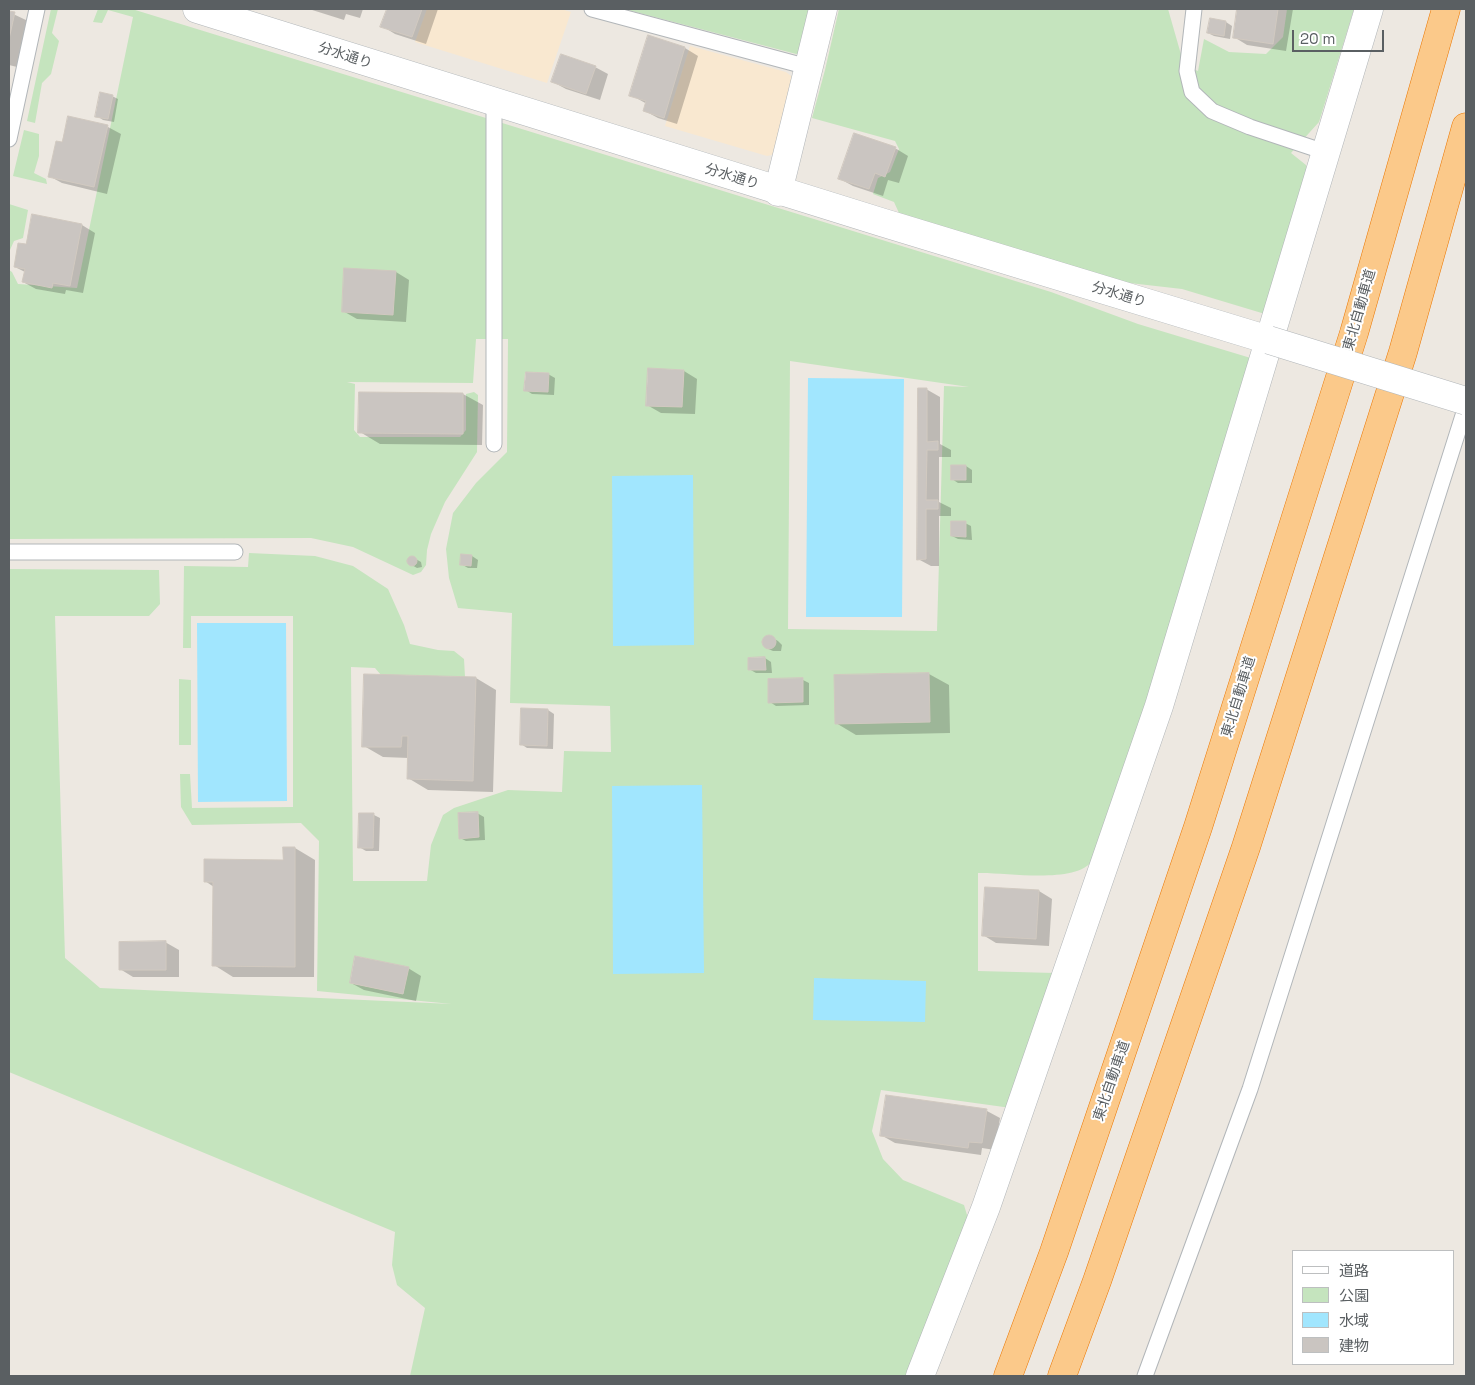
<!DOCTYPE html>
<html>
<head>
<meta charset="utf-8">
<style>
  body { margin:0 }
  #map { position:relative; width:1475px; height:1385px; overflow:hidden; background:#ede8e1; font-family:"Space Grotesk","Noto Sans JP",sans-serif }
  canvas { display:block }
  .frame { position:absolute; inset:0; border:10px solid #5a5f62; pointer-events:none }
  .legend { position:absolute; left:1292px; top:1250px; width:162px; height:115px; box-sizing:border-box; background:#fff; border:1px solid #bdbfc0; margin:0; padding:6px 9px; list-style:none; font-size:15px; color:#5a5f62 }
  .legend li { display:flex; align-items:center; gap:10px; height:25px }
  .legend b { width:25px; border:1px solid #bdbfc0 }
  .scale { position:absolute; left:1292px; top:30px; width:92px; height:22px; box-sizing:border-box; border:2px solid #5a5f62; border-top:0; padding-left:6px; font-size:15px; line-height:18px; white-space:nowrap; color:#5a5f62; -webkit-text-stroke:4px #fff; paint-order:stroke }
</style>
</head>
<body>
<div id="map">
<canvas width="1475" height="1385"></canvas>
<div class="frame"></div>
<ul class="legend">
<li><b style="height:6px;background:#fff"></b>道路</li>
<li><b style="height:14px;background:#c5e4be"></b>公園</li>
<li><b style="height:14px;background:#a1e6fe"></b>水域</li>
<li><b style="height:14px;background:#cac5c1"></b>建物</li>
</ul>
<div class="scale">20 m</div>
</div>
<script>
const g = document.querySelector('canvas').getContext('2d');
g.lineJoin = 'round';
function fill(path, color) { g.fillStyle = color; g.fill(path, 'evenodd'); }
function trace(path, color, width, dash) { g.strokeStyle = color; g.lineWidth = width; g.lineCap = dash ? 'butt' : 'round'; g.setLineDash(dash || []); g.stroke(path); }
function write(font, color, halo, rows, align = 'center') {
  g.font = font + ' "Space Grotesk","Noto Sans JP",sans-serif'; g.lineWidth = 4; g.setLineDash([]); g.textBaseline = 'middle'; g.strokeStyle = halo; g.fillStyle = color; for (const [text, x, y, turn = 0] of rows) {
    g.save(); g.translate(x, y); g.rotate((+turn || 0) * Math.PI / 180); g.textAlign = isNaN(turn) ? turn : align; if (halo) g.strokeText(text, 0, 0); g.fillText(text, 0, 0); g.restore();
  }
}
const green = new Path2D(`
  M51 9H58L52 33 59 41 51 74 42 83 35 123 27 121Z
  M98 9H132L1051 292 1138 324 1254 359 1105 831C1101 840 1098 852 1093 860 1076 885 1006 872 978 873V971L1055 973 1011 1108 881 1090 872 1131 883 1159 903 1180 964 1205 970 1225 911 1376H410L425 1308 397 1285 392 1265 395 1232 9 1072V569L159 570 160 604 149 616H55L65 958 100 988 452 1004 317 991 319 841 301 823 192 825 181 807 180 774H190L192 808 293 807V616H191V648H183L184 566 248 567 249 553 315 556 353 566 388 589 404 625 410 644 438 650 454 651 464 659 465 677 381 675 375 668 351 667 353 881H427L431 845 443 815 454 808 508 790 562 792 564 751 611 752 610 706 510 703 512 613 458 608 449 578 446 549 453 513 476 483 507 452 508 339H476L473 383 347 382 355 384 354 430 360 437H460L466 430V394L474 392 478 395 477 452 445 502 431 534 427 550 426 565 421 572 413 575 353 547 311 538 9 539V270L12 272 18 284 77 288 133 17 108 10 102 23 93 22ZM790 361 969 387 944 386 937 631 788 629ZM648 369 684 370 682 407 646 406ZM525 372H526L549 373 524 391ZM951 465H966V480H951ZM765 657 766 669 748 670V658ZM478 812 479 837 459 838 458 813ZM355 956 408 967 403 994 350 983Z
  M624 9H811L800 55Z
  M839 9H1168L1184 65 1198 71 1204 39 1229 52 1266 54 1283 37 1287 9H1354L1319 122 1291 153 1306 165 1308 178 1265 314 1182 289 1112 281 899 213 894 202 873 194 878 178 890 172 899 149 895 141 812 118 825 70Z
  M24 130 39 134V156L34 173 46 179 47 184 13 176Z
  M9 204 28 210 23 238 14 241 10 250 9 248Z
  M179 679 191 680V745H179Z`);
const sand = new Path2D(`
  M427 9H561L571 12 547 83 415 42Z
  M690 46 786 72 795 79 776 154 767 156 665 126Z`);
const water = new Path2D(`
  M808 378 904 379 902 617H806Z
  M693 475 694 645 613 646 612 476Z
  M197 623H286L287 801 198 802Z
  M702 785 704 973 613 974 612 786Z
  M814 978 926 981 925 1022 813 1020Z`);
const shadow = new Path2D(`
  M309 9H363L360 18 346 14 344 20Z
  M388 9H438L426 44 395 34 382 26Z
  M1239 9H1293L1286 51 1247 45 1234 37Z
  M9 12 28 21 17 67 9 65Z
  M1211 20 1226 22 1232 26 1230 39 1214 36 1208 33Z
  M685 48 698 56 677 124 658 118 645 111 647 104 631 95Z
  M595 67 608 74 600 100 566 89 553 82Z
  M112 96 118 99 114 122 103 120 97 116Z
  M69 118 108 127 121 134 107 194 62 183 49 176 63 144Z
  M895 148 908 156 899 183 888 180 883 196 853 186 840 179Z
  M33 216 82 225 95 233 83 293 66 290 65 294 36 289 23 282 25 272 15 267 27 246Z
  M396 272 409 280 406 322 357 319 343 311Z
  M684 371 697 379 695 414 661 413 647 405Z
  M548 374 555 378 554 395 532 394 526 390Z
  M926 389 940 397V444L951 450V457H939V502L951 508V516H939V566H931L918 559Z
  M463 394 483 405 482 445 380 444 360 432Z
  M966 466 972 470V483H958L952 479Z
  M965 523 971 526 972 540 958 539 952 536Z
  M462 556H472L478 560 477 568H468L461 564Z
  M410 558H414L421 562 422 567 417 568 410 564 409 559Z
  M768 637H771L778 641 782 645 781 651H773L766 648 764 644V641Z
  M765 658 771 662 772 673H756L749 669V659Z
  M929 674 949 685 950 733 856 735 836 723V676Z
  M476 678 496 690 493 792 428 790 408 778 409 758 383 757 364 746Z
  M803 680 809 683V705L776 706 770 702Z
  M548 710 554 714 553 749 527 748 521 744Z
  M477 813 484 817 485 840 466 841 460 838Z
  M374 815 380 818 379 851H366L359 847Z
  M295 848 315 860 314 977H233L214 965V887L205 881 285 861Z
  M1039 891 1052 899 1049 946 996 943 983 935Z
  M165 942 179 950V977H133L120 969Z
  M408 968 421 976 416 1001 364 990 351 983Z
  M987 1111 1000 1118 995 1150 982 1148 981 1155 895 1143 881 1135Z`);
const building = new Path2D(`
  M387 9H422L412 37 380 27Z
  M1237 9H1278L1273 44 1233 38Z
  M9 11 15 12 9 39Z
  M1210 18 1226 21 1224 36 1207 33Z
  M648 35 685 47 664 118 643 111 646 101 629 96Z
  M561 54 596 66 586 94 551 82Z
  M100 92 113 95 108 119 95 117Z
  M68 116 108 125 94 187 48 177 56 141 62 142Z
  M854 133 896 147 885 177 875 173 869 189 838 179Z
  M32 214 82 224 70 286 53 283 52 288 22 282 25 269 14 267 18 243 26 244Z
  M344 268 396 271 393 315 342 312Z
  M648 368 684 370 682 407 646 406Z
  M526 372 549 373 548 392 524 391Z
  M918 388H927V442L938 441V450H927L926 500H938V509H926V559L917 560Z
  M359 392 463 393V434L358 433Z
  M951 465H966V480H951Z
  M951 521H966V537L951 536Z
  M461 554 472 555 471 566 460 565Z
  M407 561a5 5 0 1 1 10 0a5 5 0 1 1-10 0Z
  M762 642a7 7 0 1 1 14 0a7 7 0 1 1-14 0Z
  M765 657 766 670H748V658Z
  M929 673 930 722 835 724 834 675Z
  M364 674 476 677 473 781 407 779 408 736H402L401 747H362Z
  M803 678V702L768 703V679Z
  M521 708 548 709 547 746 520 745Z
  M478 812 479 837 459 839 458 813Z
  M359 813H374L373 848H358Z
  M283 847H295V967L212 966 213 882H204V859L283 860Z
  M985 887 1039 890 1036 939 982 936Z
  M166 941V970H119V942Z
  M355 956 409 967 403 994 350 983Z
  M886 1095 987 1109 982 1143 969 1142 968 1148 880 1136Z`);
const lane = new Path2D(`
  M592 9 808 67
  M1194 9 1187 71 1192 92 1212 111 1250 127 1325 152
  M9 139 37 9
  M494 444V104
  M9 552H235
  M1145 1376 1250 1089 1466 406`);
const street = new Path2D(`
  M778 192 823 9
  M920 1376 986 1207 1159 706 1369 9`);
const secondary = new Path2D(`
  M197 9C553 122 911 232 1269 340`);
const highway = new Path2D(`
  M1008 1376 1054 1252 1198 827 1354 333 1446 9
  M1062 1376 1097 1281 1246 847 1403 352 1466 127`);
const streetBridge = new Path2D(`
  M1269 340 1466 401`);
const streetNames = [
  ["分水通り",345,56,18],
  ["分水通り",732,177,17],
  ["分水通り",1119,295,17],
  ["東北自動車道",1360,310,-74],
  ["東北自動車道",1239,697,-73],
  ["東北自動車道",1112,1081,-71]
];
fill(green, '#c5e4be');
fill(sand, '#f9e8d0');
fill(water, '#a1e6fe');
fill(shadow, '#0003');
fill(building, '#cac5c1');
trace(building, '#d1c9c0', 1);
trace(lane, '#b2b6b9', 17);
trace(street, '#b2b6b9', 29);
trace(secondary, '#b1b6b9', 29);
trace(highway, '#eb7804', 29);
trace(lane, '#fff', 15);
trace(street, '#fff', 28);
trace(secondary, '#fff', 28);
trace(highway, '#fbc98a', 28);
trace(streetBridge, '#b2b6b9', 29, []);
trace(streetBridge, '#fff', 28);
write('14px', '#5a5f62', '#fff', streetNames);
</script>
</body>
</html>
